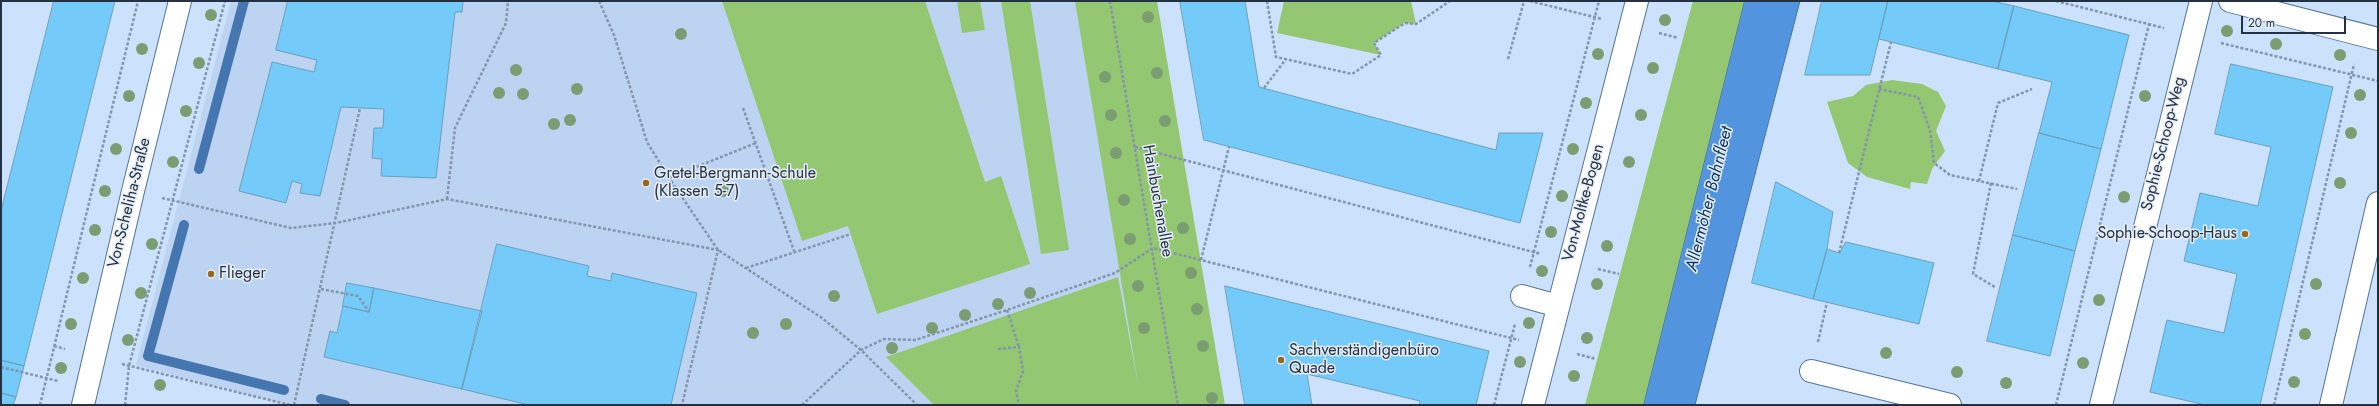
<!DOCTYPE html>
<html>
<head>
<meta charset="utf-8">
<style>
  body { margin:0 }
  #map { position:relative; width:2379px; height:406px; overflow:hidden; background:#cce1fc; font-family:Jost,sans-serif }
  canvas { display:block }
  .frame { position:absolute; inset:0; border:2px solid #233142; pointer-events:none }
  .scale { position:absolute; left:2241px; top:16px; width:105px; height:18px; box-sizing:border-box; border:2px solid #233142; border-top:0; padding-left:5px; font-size:12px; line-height:14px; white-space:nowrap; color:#233142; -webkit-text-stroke:3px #e6edf6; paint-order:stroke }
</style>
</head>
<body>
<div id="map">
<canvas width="2379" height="406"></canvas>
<div class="frame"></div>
<div class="scale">20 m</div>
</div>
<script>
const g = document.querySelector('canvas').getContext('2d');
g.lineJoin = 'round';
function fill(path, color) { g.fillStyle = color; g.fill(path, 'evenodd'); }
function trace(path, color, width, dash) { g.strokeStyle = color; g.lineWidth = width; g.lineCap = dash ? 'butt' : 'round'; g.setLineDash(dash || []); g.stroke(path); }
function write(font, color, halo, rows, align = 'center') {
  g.font = font + ' Jost,sans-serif'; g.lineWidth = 3; g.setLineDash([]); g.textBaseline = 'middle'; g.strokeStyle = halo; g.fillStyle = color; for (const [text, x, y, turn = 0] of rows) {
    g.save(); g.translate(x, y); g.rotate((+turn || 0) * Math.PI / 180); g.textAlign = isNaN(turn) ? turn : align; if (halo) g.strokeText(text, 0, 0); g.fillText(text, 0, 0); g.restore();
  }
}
const built = new Path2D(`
  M231 1H1078L1148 405H290L136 365Z`);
const green = new Path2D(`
  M722 1H925L985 182 1001 176 1030 264 877 314 848 226 802 241Z
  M957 1H980L985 30 962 33Z
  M1001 1H1030L1069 250 1041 254Z
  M1075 1H1157L1225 405H934L886 357 1118 277 1139 389Z
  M1284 1H1411L1416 24 1404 23 1374 43 1381 55 1277 33Z
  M1693 1H1745L1644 405H1585Z
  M1892 80 1922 84 1938 92 1946 106 1936 131 1945 151 1932 169 1927 184 1911 182 1910 189 1867 177 1848 163 1827 102 1853 96 1866 85Z`);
const water = new Path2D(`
  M1745 1H1800L1695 405H1644Z`);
const stream = new Path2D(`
  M199 169 244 1
  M184 225 148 356 284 390
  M321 399 345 405`);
const building = new Path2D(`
  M54 1H115L24 366 1 360V211Z
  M288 1H463L462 12H455L436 178 381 176 382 159 372 158 374 128H383L384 109 341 107 320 196 300 193 302 184 292 181 286 203 239 191 272 62 314 72 317 60 276 50Z
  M1180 1H1245L1259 87 1496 150 1499 133H1543L1520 223 1204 140Z
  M1822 1H1888L1870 75H1805Z
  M1888 1H1992L2014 6 1998 69 1879 39Z
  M2014 6 2129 35 2101 149 2039 133 2052 82 1998 69Z
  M2231 64 2333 87 2260 405H2205L2150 392 2167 320 2224 333 2237 274 2184 261 2200 193 2258 206 2271 147 2215 134Z
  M2039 133 2101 149 2075 251 2013 235Z
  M1776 182 1833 212 1827 249 1813 299 1752 283Z
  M2013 235 2075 251 2050 356 1987 341Z
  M1846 242 1934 263 1919 324 1813 299 1827 249 1839 253Z
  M497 244 589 266 587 276 611 281 612 273 697 293 671 405H529L462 389Z
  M347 283 374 288 369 312 343 306Z
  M1225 286 1489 351 1476 405H1419L1420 401 1307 374 1312 405H1245Z
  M374 288 482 311 462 389 324 357 330 331 337 333 343 306 369 312Z
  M1 360 24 366 16 397 1 393Z
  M1 393 16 397 13 405H1Z`);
const path = new Path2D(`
  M599 1 614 35 647 142 669 178 718 250 822 318 861 350 917 405
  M1110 1 1178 405
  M1267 1 1276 57 1352 74 1381 55 1374 43 1405 23 1416 24 1450 1
  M1530 1 1602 19
  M2056 1 2164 28
  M1659 33 1678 38
  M2221 43 2378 81
  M1508 59 1524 1
  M1264 88 1286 59
  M1879 89 1918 97 1930 130 1934 163 1950 175 2017 189
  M743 108 794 251
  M1135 147 1541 254
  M669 178 756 143
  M1979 181 1998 103 2032 89
  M1991 183 1973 274 1995 287
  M162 198 291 228 336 223 447 199 718 250 682 405
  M447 199 455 128 506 23 508 1
  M1839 253 1891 42
  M1201 260 1229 147
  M1530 267 1599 1
  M746 268 851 234
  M1598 269 1619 274
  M321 289 358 296 369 312
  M1007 310 1019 347
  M1818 342 1827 302
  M54 346 65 349
  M998 349 1019 347 1023 371 1016 391 1019 405
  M1577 354 1596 359
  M122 364 290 405
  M1 367 58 381
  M40 405 138 1
  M125 405 129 366 225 1
  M294 405 360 108
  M802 405 861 350 884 339 915 340 1007 310 1115 273 1153 248 1519 340
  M1494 405 1515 324
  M2056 405 2149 24
  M2274 405 2354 64`);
const minor = new Path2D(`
  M2230 1 2378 39
  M1522 296 1558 306
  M1811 371 1950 405
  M83 405 133 191 180 1
  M1533 405 1637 1
  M2101 405 2201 1
  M2331 405 2378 203`);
const trees = [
  [211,15],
  [1148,17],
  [1665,20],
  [2227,31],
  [681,34],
  [2276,44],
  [142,49],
  [1598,54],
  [2340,55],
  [199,63],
  [1653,68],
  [516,70],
  [1157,73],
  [1105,77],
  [577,89],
  [499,93],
  [523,94],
  [2360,95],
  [129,96],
  [2145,96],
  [1586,103],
  [186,111],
  [1111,115],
  [1641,115],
  [570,120],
  [1165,121],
  [554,124],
  [2351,133],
  [116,149],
  [1573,149],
  [1116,153],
  [173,162],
  [1629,162],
  [2340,183],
  [105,191],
  [723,191],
  [1562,196],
  [2124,197],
  [1124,200],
  [1183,228],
  [95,230],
  [1551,232],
  [1130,239],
  [152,244],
  [1607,246],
  [1542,271],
  [1191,273],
  [83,278],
  [1597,284],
  [2316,284],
  [1138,286],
  [141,293],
  [1030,293],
  [834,296],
  [2099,300],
  [998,304],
  [1197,309],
  [965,315],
  [1529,323],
  [71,324],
  [786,324],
  [932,328],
  [1144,328],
  [753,333],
  [2305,334],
  [1587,338],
  [128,340],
  [1203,346],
  [892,348],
  [1886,353],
  [1520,362],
  [2083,363],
  [61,368],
  [1957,372],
  [1574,376],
  [2294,382],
  [2006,383],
  [160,385],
  [1212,398]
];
const markers = [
  [646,183,4,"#976719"],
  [2245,234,4,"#976719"],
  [211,274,4,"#976719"],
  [1281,360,4,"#976719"]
];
const streetNames = [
  ["Sophie-Schoop-Weg",2164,144,-76],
  ["Hainbuchenallee",1157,201,80],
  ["Von-Scheliha-Straße",130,203,-76],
  ["Von-Moltke-Bogen",1584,203,-75]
];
const poiNames = [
  ["Gretel-Bergmann-Schule",654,174],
  ["(Klassen 5-7)",654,192],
  ["Sophie-Schoop-Haus",2237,234,"right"],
  ["Flieger",219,274],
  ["Sachverständigenbüro",1289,351],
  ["Quade",1289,369]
];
const waterNames = [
  ["Allermöher Bahnfleet",1710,199,-76]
];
fill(built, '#bcd4f2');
fill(green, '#94c772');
fill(water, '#5394df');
trace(water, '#4576b0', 1);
trace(stream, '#4576b0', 10);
fill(building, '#74caf8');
trace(building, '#6aa0be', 1);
trace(minor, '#53749b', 24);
trace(path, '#8395ac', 2.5, [3, 2]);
trace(minor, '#fff', 22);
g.fillStyle = '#7a9d72';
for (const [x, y] of trees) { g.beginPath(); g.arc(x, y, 6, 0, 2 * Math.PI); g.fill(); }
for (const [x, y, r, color] of markers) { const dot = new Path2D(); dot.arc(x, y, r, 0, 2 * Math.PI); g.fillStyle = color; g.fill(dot); trace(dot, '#e6edf6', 1.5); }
write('16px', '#233142', '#e6edf6', streetNames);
write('16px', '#233142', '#e6edf6', poiNames, 'left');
write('italic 17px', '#083767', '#e6edf6', waterNames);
</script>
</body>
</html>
